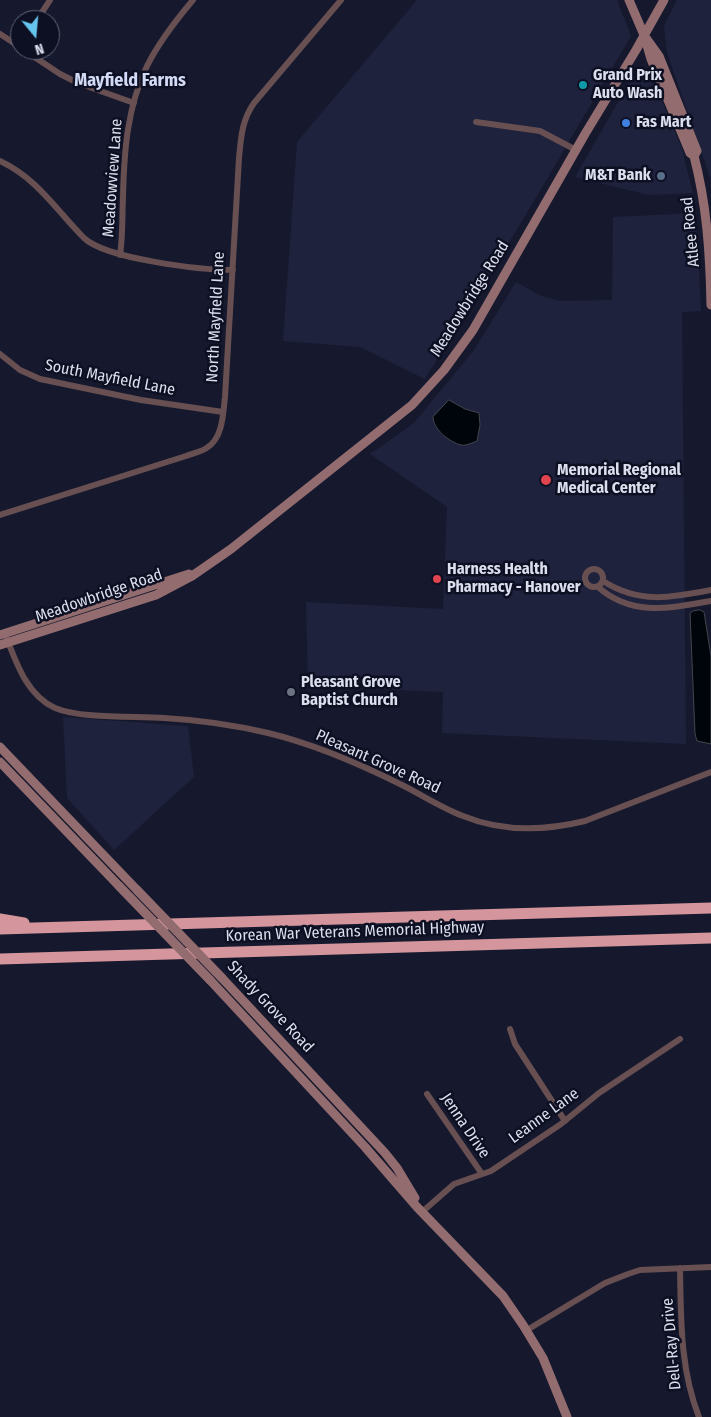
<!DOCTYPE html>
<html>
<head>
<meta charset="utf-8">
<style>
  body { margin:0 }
  #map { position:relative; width:711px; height:1417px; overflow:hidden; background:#16192d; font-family:"Fira Sans Condensed",sans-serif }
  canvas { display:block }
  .north { position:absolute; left:10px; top:10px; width:50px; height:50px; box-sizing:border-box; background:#0d1023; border:1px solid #5f6273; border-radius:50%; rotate:163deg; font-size:14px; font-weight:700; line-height:20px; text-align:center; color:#dbdeec }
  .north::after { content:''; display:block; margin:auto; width:18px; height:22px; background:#65c5ef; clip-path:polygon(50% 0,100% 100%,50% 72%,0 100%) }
</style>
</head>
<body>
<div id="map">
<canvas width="711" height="1417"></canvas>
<div class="north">N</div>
</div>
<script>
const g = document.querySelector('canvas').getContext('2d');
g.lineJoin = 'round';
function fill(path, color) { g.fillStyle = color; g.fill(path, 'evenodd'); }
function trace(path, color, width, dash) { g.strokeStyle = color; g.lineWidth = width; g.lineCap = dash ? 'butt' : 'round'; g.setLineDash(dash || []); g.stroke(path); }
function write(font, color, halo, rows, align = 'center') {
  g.font = font + ' "Fira Sans Condensed",sans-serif'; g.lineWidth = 5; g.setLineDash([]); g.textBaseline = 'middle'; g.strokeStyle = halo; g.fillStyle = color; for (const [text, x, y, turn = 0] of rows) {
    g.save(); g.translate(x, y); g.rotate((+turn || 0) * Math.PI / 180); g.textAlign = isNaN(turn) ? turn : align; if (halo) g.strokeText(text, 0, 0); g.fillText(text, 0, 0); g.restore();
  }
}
const built = new Path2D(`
  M417 0H617L631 36 524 218 425 379 360 347 283 341 297 142Z
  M677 0H711V180L667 53 664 26Z
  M649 69 682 149 693 193 649 195 575 177 636 71Z
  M696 213 701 311 682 312 686 744 442 733 443 692 308 686 306 602 443 609 447 507 370 454 414 423 474 350 516 282 539 295 560 301 612 300 613 217Z
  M63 717 188 726 194 777 114 850 67 798Z`);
const water = new Path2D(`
  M449 400 465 409 479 413 480 425 477 441C472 443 466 446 461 445 449 442 433 429 433 417Z
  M700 610 704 612 711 656V744L697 741 695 734 690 613 693 611Z`);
const minor = new Path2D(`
  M37 20 50 0
  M0 34 20 47
  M24 50 60 74 78 83 134 103
  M476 122 540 131 576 150
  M0 161C38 179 56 210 84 238 106 259 201 270 233 270
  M120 255C123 235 122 217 123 197 124 153 127 107 147 66 159 42 176 20 193 0
  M0 354 20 370 40 379 141 400 223 412
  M0 515 186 456C193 453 202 452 208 447 223 437 223 413 225 397L239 158C241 137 242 120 254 103L341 0
  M585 578a9 9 0 1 1 18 0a9 9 0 1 1-18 0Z
  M603 581C639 604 671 598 711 590
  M598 587C632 617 670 608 711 601
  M7 639C17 665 28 696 55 708 81 719 134 716 164 718 199 720 234 725 268 733 314 744 360 764 402 785 422 795 442 808 463 816 502 832 544 831 585 821L711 772
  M510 1029 515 1044 565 1121
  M427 1094 482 1174
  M422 1212 454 1184 491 1171 561 1124 599 1093 680 1039
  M680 1268C681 1318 680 1369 699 1417
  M527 1330 605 1283 628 1274 640 1270 711 1267`);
const secondary = new Path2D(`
  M629 0 644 35 651 59 690 153 694 156
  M644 35 659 56 697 151 694 156C707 206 710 254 711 305
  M0 635 189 574
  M0 645 156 595 192 576 231 549 412 405 444 370 473 330 585 134 636 50 664 0
  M0 747 137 890
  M0 762 119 886
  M222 978 385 1153 397 1168 415 1198
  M210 980 365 1147 417 1207 503 1296 523 1325 543 1358 567 1417`);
const motorway = new Path2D(`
  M0 919 24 923
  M0 929 711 908
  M0 959 711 938`);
const secondaryBridge = new Path2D(`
  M119 886 210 980
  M137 890 222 978`);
const markers = [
  [583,85,5,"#0f9aa8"],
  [626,123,5,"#3f7fe0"],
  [661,176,5,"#5c6f8a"],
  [546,480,6,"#e0444e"],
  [437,579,5,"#e0444e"],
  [291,692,5,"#6b7280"]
];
const poiNames = [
  ["Grand Prix",593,76],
  ["Auto Wash",593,94],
  ["Fas Mart",636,123],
  ["M&T Bank",651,176,"right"],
  ["Memorial Regional",557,471],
  ["Medical Center",557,489],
  ["Harness Health",447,570],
  ["Pharmacy - Hanover",447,588],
  ["Pleasant Grove",301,683],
  ["Baptist Church",301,701]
];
const streetNames = [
  ["Meadowview Lane",113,178,-86],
  ["Atlee Road",691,232,-96],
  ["Meadowbridge Road",470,299,-58],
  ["North Mayfield Lane",216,317,-87],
  ["South Mayfield Lane",110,378,11],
  ["Meadowbridge Road",99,596,-19],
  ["Pleasant Grove Road",378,762,24],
  ["Korean War Veterans Memorial Highway",355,932,-2],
  ["Shady Grove Road",270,1007,47],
  ["Leanne Lane",544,1116,-36],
  ["Jenna Drive",465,1126,56],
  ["Dell-Ray Drive",672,1344,-95]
];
const neighbourhoodNames = [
  ["Mayfield Farms",130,81]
];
fill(built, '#1e223c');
fill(water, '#00050b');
trace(water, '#42464e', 1);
trace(minor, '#684f51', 6);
trace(secondary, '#936c6f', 9);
trace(motorway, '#d4969c', 11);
trace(secondaryBridge, '#936c6f', 9);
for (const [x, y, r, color] of markers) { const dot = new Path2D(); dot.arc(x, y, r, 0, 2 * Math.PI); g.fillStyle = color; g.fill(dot); trace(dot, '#0d1023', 2); }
write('bold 16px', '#dbdeec', '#0d1023', poiNames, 'left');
write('16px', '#dbdeec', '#0d1023', streetNames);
write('bold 18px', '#d3daf6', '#0d1023', neighbourhoodNames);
</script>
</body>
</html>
